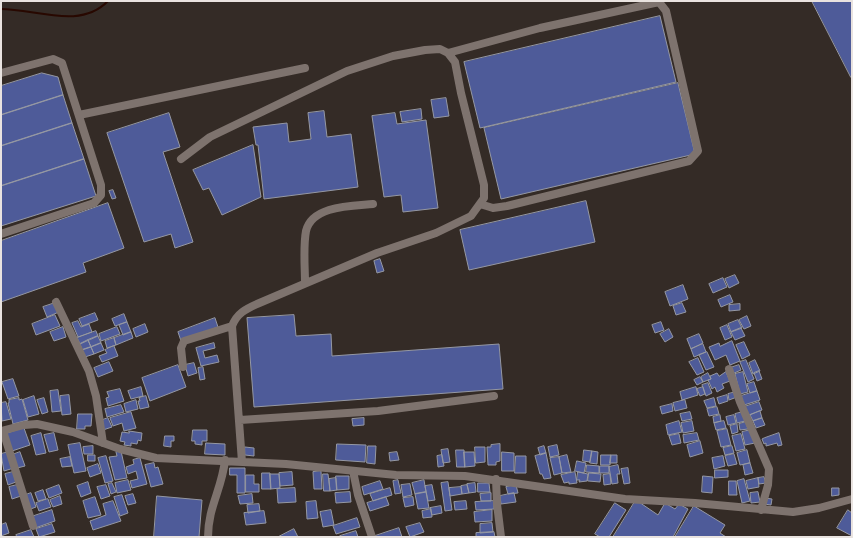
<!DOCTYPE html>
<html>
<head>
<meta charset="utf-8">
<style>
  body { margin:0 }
  #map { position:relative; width:853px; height:538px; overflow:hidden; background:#342b26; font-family:Arial,sans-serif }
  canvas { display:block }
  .frame { position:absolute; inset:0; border:2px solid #e9e3e0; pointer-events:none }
</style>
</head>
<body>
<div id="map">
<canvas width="853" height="538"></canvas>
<div class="frame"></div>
</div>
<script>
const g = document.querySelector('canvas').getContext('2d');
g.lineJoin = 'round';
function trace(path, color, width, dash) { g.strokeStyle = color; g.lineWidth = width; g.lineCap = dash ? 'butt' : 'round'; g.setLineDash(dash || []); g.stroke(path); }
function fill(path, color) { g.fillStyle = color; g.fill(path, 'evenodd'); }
const stream = new Path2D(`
  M1 9C36 9 80 30 108 1`);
const building = new Path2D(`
  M812 1H852V76L851 77Z
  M660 16 676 82 480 128 464 62Z
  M42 73 58 77 63 95 1 115V86Z
  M678 83 695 154 501 199 484 128Z
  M63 95 72 123 1 146V115Z
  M446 98 449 116 434 118 431 100Z
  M421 109 422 119 402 122 400 112Z
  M324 111 327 137 351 134 358 187 264 199 258 145H256L253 127 287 123 289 142 311 139 308 113Z
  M169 113 180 147 163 152 193 242 175 248 171 234 144 242 107 133Z
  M395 113 397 124 426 120 438 208 403 212 401 195 384 197 372 116Z
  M72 123 84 159 1 186V146Z
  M253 145 261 197 222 215 209 188 203 190 193 170Z
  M84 159 96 196 1 226V186Z
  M113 190 116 198 112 199 109 191Z
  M586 201 595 242 469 270 460 230Z
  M108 203 124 248 83 263 86 272 1 302V241Z
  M380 259 384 271 377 273 374 261Z
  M735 275 739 283 729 288 725 279Z
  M723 278 727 287 713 293 709 284Z
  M683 285 688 299 670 306 665 292Z
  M730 295 733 302 721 307 718 300Z
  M55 303 59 312 47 317 43 307Z
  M682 303 686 312 676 315 673 306Z
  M740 304V310L729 311V305Z
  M95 313 98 320 82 326 79 319Z
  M124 314 127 322 115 326 112 319Z
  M55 315 60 326 36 335 32 324Z
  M294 315 296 336 331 334 332 356 499 344 503 389 254 407 247 318Z
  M747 316 751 326 744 329 739 320Z
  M215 318 218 327 181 341 178 332Z
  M738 320 742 328 731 332 728 324Z
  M78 321 81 327 89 324 92 332 78 337 72 323Z
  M127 322 131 332 123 335 119 325Z
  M661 322 664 330 655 333 652 325Z
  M145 324 148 332 136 337 133 329Z
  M727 325 732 337 725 340 720 328Z
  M63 327 66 337 54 341 50 332Z
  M117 327 120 334 101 341 99 334Z
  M741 328 745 336 735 340 731 332Z
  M669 329 673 337 665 342 660 334Z
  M96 331 98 336 80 344 77 338Z
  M131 332 133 338 116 345 114 338Z
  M699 334 703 343 691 349 687 339Z
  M98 336 101 343 91 347 88 340Z
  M114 338 116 345 107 348 105 341Z
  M88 340 91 347 82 350 80 344Z
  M732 341 740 361 730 365 726 355 715 360 709 347 719 343 720 346Z
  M744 342 750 355 742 359 736 345Z
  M101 343 104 350 94 354 91 347Z
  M214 343 215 348 203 351 205 358 217 355 219 362 201 366 196 348Z
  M703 344 706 352 694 357 691 349Z
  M114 346 118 356 102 362 99 356 107 353 105 350Z
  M91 347 94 354 85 357 82 350Z
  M707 352 714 367 706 370 699 355Z
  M698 358 704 372 697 375 689 362Z
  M746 360 754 379 748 382 740 362Z
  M755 360 760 371 753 374 749 363Z
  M109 362 113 371 98 377 94 368Z
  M194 363 197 373 188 376 185 365Z
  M178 365 186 387 150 401 142 378Z
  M739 365 741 370 732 374 730 368Z
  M203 367 205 379 200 380 198 368Z
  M759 371 762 379 757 381 754 373Z
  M726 372 730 381 722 384 724 388 717 392 715 387 712 389 708 380 711 379 710 376 717 373 719 376Z
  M743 372 748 392 740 394 735 374Z
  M708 373 711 379 703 382 701 377Z
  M700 377 703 382 697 385 694 380Z
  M13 379 19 396 8 399 2 382Z
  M754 382 757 391 750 393 747 384Z
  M708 383 712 393 706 396 702 385Z
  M141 387 143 396 131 399 128 391Z
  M696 387 698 395 682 400 680 392Z
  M703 387 705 394 700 396 697 389Z
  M120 389 124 401 108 406 106 398 109 397 107 392Z
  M58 390 61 411 52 412 50 391Z
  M757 391 760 400 744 405 741 396Z
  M736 392 737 397 729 400 728 394Z
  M69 395 71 414 62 415 60 396Z
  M727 395 728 401 719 404 717 398Z
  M34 396 39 414 28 417 23 400Z
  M146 396 149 407 140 409 138 401H140L139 398Z
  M19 398V400L22 399 28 420 13 424 8 403H9V400Z
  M44 398 48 412 42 414 37 400Z
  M714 398 716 406 707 408 704 401Z
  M136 400 138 409 126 412 124 404Z
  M685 400 687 408 675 411 673 403Z
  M6 402 11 419 2 421 1 403Z
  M759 402 762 410 747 416 744 407Z
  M672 404 673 411 662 414 660 407Z
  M121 405 124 412 107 417 105 409Z
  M717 407 719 414 709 416 707 409Z
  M760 411 762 418 753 421 750 415Z
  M131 412 136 428 124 431 122 423 113 426 110 418Z
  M690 412 692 419 682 421 680 414Z
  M743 412 745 421 737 423 735 414Z
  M78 414H92L91 426H85V429H77Z
  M720 415 721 421 714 423 713 417Z
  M734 415 736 423 728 425 726 417Z
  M108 418 112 427 103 430 100 421Z
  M364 418V425L353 426 352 419Z
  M762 418 765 425 756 428 753 421Z
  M679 421 682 432 668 435 666 425Z
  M692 421 694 431 683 433 681 423Z
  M724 421 726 428 716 430 714 423Z
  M746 422 748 429 740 430 739 424Z
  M737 424 738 432 732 434 730 426Z
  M24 428 30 445 12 451 6 434Z
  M727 429 731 445 721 447 717 431Z
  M193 430H207V441H202V445L195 444V441H192Z
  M751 430 755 443 745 445 742 432Z
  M129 431 142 433 141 441 138 440 137 444 131 443V446L124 445 125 442 120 441 122 432 129 433Z
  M41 433 46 453 36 455 31 436Z
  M54 433 58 450 49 452 44 435Z
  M697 433 699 440 684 443 683 435Z
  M779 433 782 445 778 446 777 443 766 446V443L764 444 762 439 764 438Z
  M679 434 681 443 672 445 669 436Z
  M741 434 745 449 736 451 732 436Z
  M165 436H174V441H171V447L164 446Z
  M700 441 703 453 690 457 687 445Z
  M80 443 86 471 74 473 68 445Z
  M206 443 225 444V455L205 454Z
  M337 444 366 445 365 462 336 460Z
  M500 444V461L496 462V465H488L487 447H491V445Z
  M557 445 559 455 550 457 548 447Z
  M93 446V454H84L83 447Z
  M368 446H376L375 464 367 463Z
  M544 446 546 453 540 455 538 448Z
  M732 446 734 453 725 455 723 448Z
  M245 447 254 448V456L245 455Z
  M475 447H485V462L476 463Z
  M448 449 450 462 443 463 441 450Z
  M456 450H464L465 467H457Z
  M584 450 592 451 590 462 583 461Z
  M747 450 750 463 740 465 737 453Z
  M121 451 127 478 115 480 109 457 117 456 116 452Z
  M592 451 598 452 597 464 590 463Z
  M9 452 14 468 4 471 1 454Z
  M20 452 25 466 17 468 12 455Z
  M397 452 399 460 390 461 389 453Z
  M464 452H474L475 466 465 467Z
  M502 452 514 453V471H502Z
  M546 453 551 478 544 479 542 474H540L535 456Z
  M734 454 737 464 728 466 725 456Z
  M88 455H95V461H88Z
  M442 455 444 466 438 467 437 456Z
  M567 455 571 472 562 473 559 457Z
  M601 455H611L610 465H601Z
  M611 455H617V463H610Z
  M106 456 113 481 105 483 98 458Z
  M516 456H526V473H515Z
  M723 456 725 466 714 469 712 458Z
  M70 457 72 466 62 467 60 459Z
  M559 457 562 473 554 475 550 458Z
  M140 458 147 484 132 488 130 481 138 479 136 471 128 474 126 467 134 464 133 460Z
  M577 461 586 463 584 473 575 471Z
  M154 463 155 468 158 467 163 484 151 487 145 465Z
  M750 463 753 473 745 475 743 465Z
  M98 464 101 473 90 477 87 468Z
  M587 465 599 466V473L586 472Z
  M618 465 620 474H617L618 483 612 484 609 467Z
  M600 466H609V473H600Z
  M230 468H245V493H237V475H230Z
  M628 468 630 483 624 484 621 469Z
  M715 470H728V477L715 478Z
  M321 471 322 489H314L313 472Z
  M13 472 16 482 8 485 5 474Z
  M292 472 293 485 280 486 279 473Z
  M575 472 577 483 569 484V482L564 483 561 475Z
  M578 472 588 474 587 481 579 482 580 480H577Z
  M262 473H270L271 489H262Z
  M589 473 601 474 600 482 588 481Z
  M270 474H279L280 488 271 489Z
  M323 474H328L330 491H324Z
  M610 474 611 484 604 485 603 475Z
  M246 475H254V484H259V492H246Z
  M336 476H349V489L337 490Z
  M703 476 713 477 712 493 702 492Z
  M764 477 766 483 759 484 758 478Z
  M336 478 337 490 330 491 329 479Z
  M758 478 759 487 748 489 746 481Z
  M744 479 750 501 742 503 737 481Z
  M128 480 131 490 117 493 115 483Z
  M398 480 401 493 395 494 393 481Z
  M424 480 426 492 415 494 412 483Z
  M380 481 383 489 364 495 362 487Z
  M729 481H736L737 495H729Z
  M88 482 91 493 81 497 77 486Z
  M448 482 452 510 445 511 441 483Z
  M112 483 116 492 111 494 108 484Z
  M475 483 476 492 469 493 467 484Z
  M478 483H489L490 492H478Z
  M410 484 412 495 403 497 401 485Z
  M17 485 21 496 12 499 9 487Z
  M59 485 62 493 49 498 46 490Z
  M106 485 110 496 101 499 97 487Z
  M432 485 435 500 428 501 425 486Z
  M467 485 469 493 462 494 461 486Z
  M516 485 518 493 508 494 506 487Z
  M461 487 462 494 450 496 449 488Z
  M295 488 296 502 278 503 277 489Z
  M390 488 392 495 373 501 370 494Z
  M832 488H839V495L832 496Z
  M43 490 46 499 38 501 35 493Z
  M350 492 351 502 336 503 335 493Z
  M426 492 429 508 418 509 415 494Z
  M758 492 760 502 751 503 750 493Z
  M31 493 36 507 28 510 23 496Z
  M491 493V501H481L480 494Z
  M514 493 516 502 501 504 500 496Z
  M133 494 136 503 128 505 125 496Z
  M252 494 253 503 240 504 238 496Z
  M122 495 128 513 120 516 114 497Z
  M60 496 62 504 53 507 50 500Z
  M157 496 202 500 199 537H154Z
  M95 497 101 515 88 518 83 501Z
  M386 497 389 505 370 511 367 503Z
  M413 497 414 505 405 507 403 498Z
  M765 498 772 499 771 505 764 504Z
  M48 499 51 507 39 511 36 503Z
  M636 500 658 515 665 503 675 509 679 504 688 509 673 537H613Z
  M113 501 121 521 93 530 90 521 106 515 103 504Z
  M316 501 318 518 307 519 306 502Z
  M466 501 467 509 455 510 454 502Z
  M494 501V509L476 510 475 502Z
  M615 503 626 510 609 537H600L595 534Z
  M259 504 260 511 248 513 247 505Z
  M441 506 442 513 432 515 430 508Z
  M694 506 725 525 720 533 726 537H675Z
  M431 509 432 517 423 518 422 511Z
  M52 510 55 521 35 528 31 517Z
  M331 510 334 525 323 527 320 512Z
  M492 510V521L475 522 474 512Z
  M848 510 852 513V536L837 528Z
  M264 511 266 523 246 525 244 513Z
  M357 518 360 527 336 534 333 526Z
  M6 523 9 533 1 536V525Z
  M420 523 424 532 410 537 406 527Z
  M492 523 493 532 480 533V524Z
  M52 524 55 532 39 537 36 529Z
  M399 528 402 537H375V536Z
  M294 529 298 537H278Z
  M31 530 34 537H17L16 535Z
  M356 531 358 537H341L340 536Z
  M494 532 495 537H476V533Z`);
const minor = new Path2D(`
  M448 53 540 28 659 2 666 11 698 151 689 161 507 206 493 208 480 204
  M1 73 53 59 62 63 101 185V195L94 203 1 234
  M79 115 305 68
  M181 159 210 137 347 71 393 56 425 50 440 49 448 53 455 62 461 93 484 185V198L471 216 436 233 377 253 257 304C246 309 237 313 232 326L242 462
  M305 283C305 267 303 247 306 231 312 205 353 206 373 204
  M56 302 89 371 96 396 103 443
  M183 367 181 348 184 341 232 326
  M729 369 740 402 769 469 768 485 761 510
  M240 420 378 411 494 396
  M1 431 24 425 37 424 73 432 120 449 156 458 286 464 396 475 465 476 625 499 695 503 793 512 819 508 852 499
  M3 431 33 526
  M353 471 358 495 372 537
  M496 479 497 504 501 537
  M208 537C208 507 222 489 225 460`);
trace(stream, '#280800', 2);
fill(building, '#4e5b99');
trace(building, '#9598a3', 1);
trace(minor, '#7e736e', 8);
</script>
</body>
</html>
